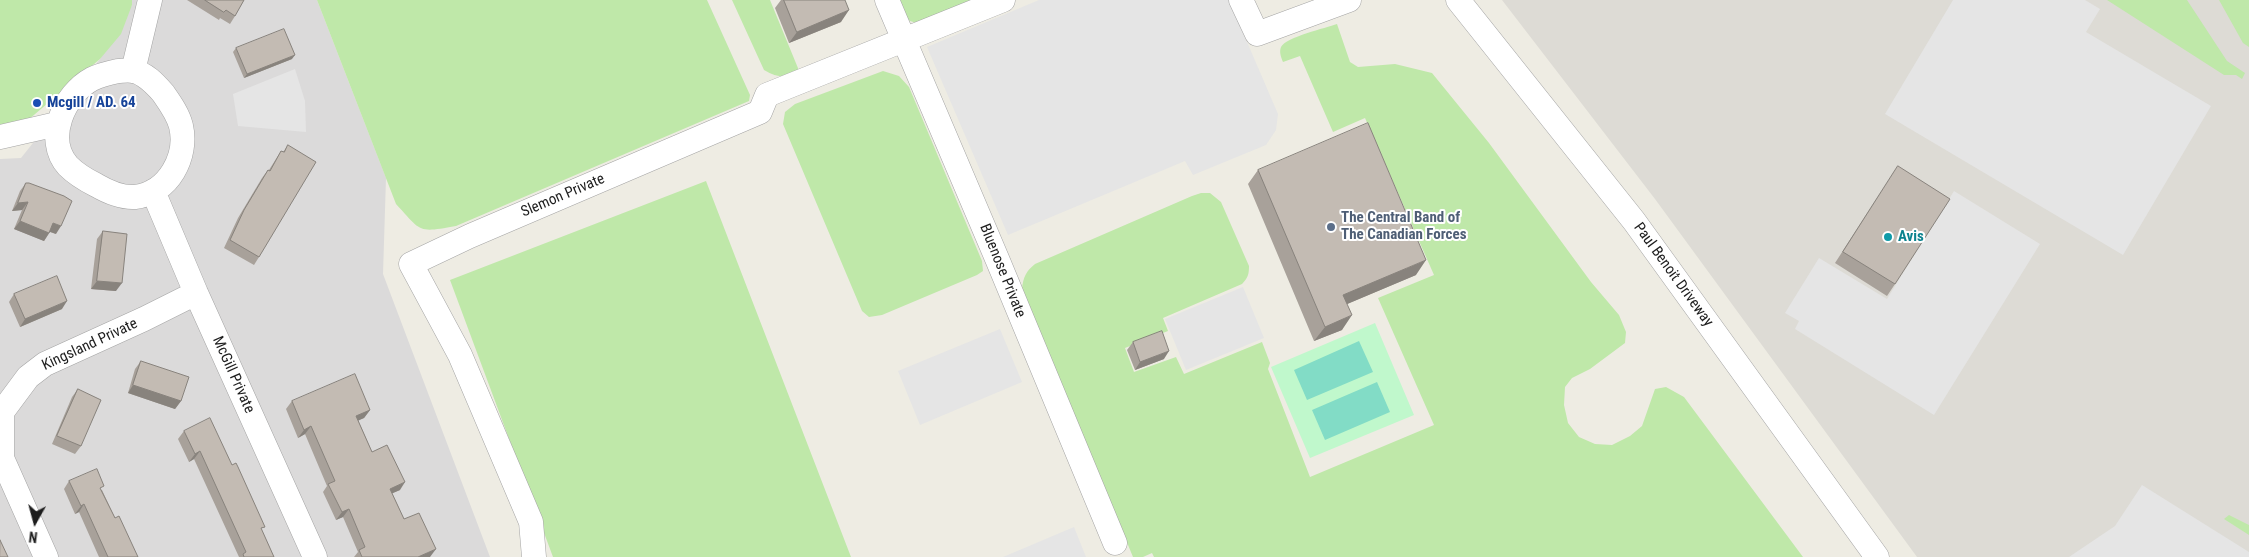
<!DOCTYPE html>
<html>
<head>
<meta charset="utf-8">
<style>
  body { margin:0 }
  #map { position:relative; width:2249px; height:557px; overflow:hidden; background:#eeece3; font-family:"Roboto Condensed",sans-serif }
  canvas { display:block }
  .north { position:absolute; left:10px; top:497px; width:50px; height:50px; -webkit-text-stroke:4px #fff; paint-order:stroke; rotate:187deg; font-size:14px; font-weight:700; line-height:20px; text-align:center; color:#1d1d1d }
  .north::after { content:''; display:block; margin:auto; width:18px; height:22px; background:#1d1d1d; clip-path:polygon(50% 0,100% 100%,50% 72%,0 100%) }
</style>
</head>
<body>
<div id="map">
<canvas width="2249" height="557"></canvas>
<div class="north">N</div>
</div>
<script>
const g = document.querySelector('canvas').getContext('2d');
g.lineJoin = 'round';
function fill(path, color) { g.fillStyle = color; g.fill(path, 'evenodd'); }
function trace(path, color, width, dash) { g.strokeStyle = color; g.lineWidth = width; g.lineCap = dash ? 'butt' : 'round'; g.setLineDash(dash || []); g.stroke(path); }
function write(font, color, halo, rows, align = 'center') {
  g.font = font + ' "Roboto Condensed",sans-serif'; g.lineWidth = 4; g.setLineDash([]); g.textBaseline = 'middle'; g.strokeStyle = halo; g.fillStyle = color; for (const [text, x, y, turn = 0] of rows) {
    g.save(); g.translate(x, y); g.rotate((+turn || 0) * Math.PI / 180); g.textAlign = isNaN(turn) ? turn : align; if (halo) g.strokeText(text, 0, 0); g.fillText(text, 0, 0); g.restore();
  }
}
const residential = new Path2D(`
  M132 0H317L386 178 383 274 490 557H0V159L21 158 100 59 132 5Z`);
const airport = new Path2D(`
  M1502 0H2249V557H1917L1655 199Z`);
const grass = new Path2D(`
  M0 0H132V5L121 34 100 59 28 120 0 125Z
  M317 0H707L750 95 749 101 456 226C417 233 422 232 396 204Z
  M732 0H770L800 73C785 78 778 78 764 70Z
  M897 0H976L920 24 910 21 903 14Z
  M2107 0H2187L2227 61 2245 73 2242 79 2236 75H2224Z
  M2219 0H2249V47L2243 43Z
  M1337 24 1350 62 1358 67 1395 64 1432 73 1489 143 1591 282 1619 315 1626 332 1625 343 1590 369 1572 378 1565 387 1564 405 1568 423 1579 437 1595 444 1612 445 1630 436 1642 426 1655 389 1666 387 1684 397 1803 557H1154L1152 553 1143 557H1133L1022 289C1023 278 1026 271 1035 264L1192 196 1201 193H1210L1221 202 1249 266C1249 274 1248 278 1242 284L1163 318 1168 331 1125 348 1134 372 1176 357 1184 374 1262 342 1270 363 1268 369 1310 477 1434 425 1378 298 1434 275 1365 118 1333 132 1300 56 1283 62C1281 57 1279 52 1281 47 1286 37 1326 28 1337 24Z
  M883 71 899 76 909 87 982 261 983 271 977 275 882 315 869 317 862 311 783 124 785 112 795 104Z
  M706 181 851 557H553L450 280Z
  M2229 515 2249 525V535L2224 519Z`);
const park = new Path2D(`
  M1375 323 1414 415 1310 458 1271 367Z`);
const pitch = new Path2D(`
  M1359 341 1373 372 1307 400 1294 370Z
  M1377 382 1390 412 1325 440 1312 410Z`);
const parking = new Path2D(`
  M1039 0H1229L1278 114 1276 130 1266 145 1193 175 1185 161 1008 235 927 47Z
  M1953 0H2085L2100 9 2086 32 2211 106 2123 255 1885 114Z
  M295 69 305 101 306 132 238 126 233 94Z
  M1954 191 2040 244 1934 415 1795 329 1799 321 1785 313 1819 258 1887 299Z
  M1243 287 1264 338 1186 370 1165 319Z
  M1000 329 1022 382 920 425 898 371Z
  M2142 485 2249 552V557H2069L2115 526Z
  M1074 527 1086 557H1003Z`);
const street = new Path2D(`
  M887 0 998 261 1115 543
  M1241 0 1257 34 1349 0
  M1458 0 1634 221 1877 557
  M118 71C122 71 128 70 133 71 145 73 155 84 163 93 170 103 178 114 181 126 188 156 169 193 135 197 121 198 108 192 96 185 86 180 76 174 68 166 44 139 64 94 92 79 100 75 109 73 118 71Z
  M133 71 150 0
  M0 137 57 124
  M153 191 196 293 315 557
  M46 557 2 458V412L28 377 45 364 144 319 196 293
  M534 557 531 522 460 355 411 264 470 236 760 112 767 95 1003 0`);
const wall = new Path2D(`
  M187 0H244L235 16 230 24 220 18 219 20Z
  M781 0H845L841 22 789 43 775 8Z
  M236 48 292 59 244 78 233 52Z
  M288 145 259 257 254 265 224 248 238 218 262 178 268 170H269L281 151 283 152Z
  M1898 166 1895 284 1887 296 1835 263Z
  M1258 170 1416 275 1347 304 1342 330 1314 341 1248 184Z
  M26 183 56 234 50 232 44 241 14 229 22 210 12 211 20 191Z
  M103 231 116 291 91 289 97 239Z
  M14 294 62 309 20 327 9 302Z
  M1133 342 1164 359 1135 370 1127 350Z
  M141 361 181 401 175 409 128 393 135 369Z
  M78 389 81 446 75 454 52 444 72 397Z
  M292 401 370 410 364 418 358 420 372 452 400 490 392 493 404 519 430 557H354L358 552 343 517 336 520 323 492 327 486 305 434 298 438 286 409Z
  M184 431 262 531 274 557H239L194 459 189 462 178 439Z
  M69 481 102 490 115 518 138 557H99L79 512 75 514 64 489Z`);
const shadedWall = new Path2D(`
  M849 10 841 22 789 43 797 32Z
  M295 55 292 59 244 78 247 74Z
  M28 202 22 210 12 211 18 203Z
  M20 221 49 233 44 241 14 229Z
  M53 223 61 226 56 234 48 231Z
  M1426 260 1416 275 1333 310 1343 295Z
  M97 281 122 283 116 291 91 289Z
  M67 301 62 309 20 327 25 319Z
  M1352 315 1342 330 1314 341 1325 327Z
  M1169 351 1164 359 1135 370 1140 362Z
  M133 385 181 401 175 409 128 393Z
  M370 410 364 418 351 424 356 416Z
  M311 426 305 434 298 438 304 430Z
  M200 451 194 459 189 462 195 454Z
  M405 482 400 490 384 497 390 489Z
  M84 504 79 512 75 514 81 506Z
  M349 509 343 517 336 520 342 512Z
  M436 549 430 557H418Z`);
const building = new Path2D(`
  M205 0H244L235 16 226 10 224 12Z
  M784 0H845L849 10 797 32Z
  M284 29 295 55 247 74 236 48Z
  M1368 123 1426 260 1343 295 1352 315 1325 327 1258 170Z
  M288 145 316 162 259 257 230 240 244 210 268 170 270 171 281 151 284 152Z
  M1898 166 1950 199 1895 284 1843 252Z
  M26 183H29L64 196 72 201 61 226 53 223 49 233 20 221 28 202 18 203Z
  M103 231 127 234 122 283 97 281Z
  M57 276 67 301 25 319 14 294Z
  M1162 331 1169 351 1140 362 1133 342Z
  M141 361 189 377 181 401 133 385Z
  M355 374 370 410 356 416 372 452 387 445 405 482 390 489 404 519 419 513 436 549 418 557H362L359 550 365 547 349 509 342 512 328 484 335 481 311 426 304 430 292 401Z
  M78 389 101 400 81 446 57 436Z
  M210 418 232 465 236 463 238 467 265 527 261 528 274 557H244L243 554 246 552 200 451 195 454 184 431Z
  M97 469 104 486 100 488 115 518 119 516 138 557H108L84 504 81 506 69 481Z
  M0 540 8 557H0Z`);
const markers = [
  [37,103,5,"#1a4fb4"],
  [1331,227,5,"#5c6f8a"],
  [1888,237,5,"#0f9aa8"]
];
const transitNames = [
  ["Mcgill / AD. 64",47,103]
];
const streetNames = [
  ["Slemon Private",563,196,-23],
  ["Bluenose Private",1002,271,68],
  ["Paul Benoit Driveway",1673,275,54],
  ["Kingsland Private",90,345,-25],
  ["McGill Private",233,375,66]
];
const serviceNames = [
  ["The Central Band of",1341,218],
  ["The Canadian Forces",1341,235]
];
const cultureNames = [
  ["Avis",1898,237]
];
fill(residential, '#dbdada');
fill(airport, '#dddbd5');
fill(grass, '#bfe8a9');
fill(park, '#c0f8cc');
fill(pitch, '#82dcc6');
fill(parking, '#e5e5e5');
trace(street, '#a4a4a4', 25);
trace(street, '#fff', 24);
fill(wall, '#a8a19a');
fill(shadedWall, '#88837d');
fill(building, '#c3bbb3');
trace(building, '#88837d', 1);
for (const [x, y, r, color] of markers) { const dot = new Path2D(); dot.arc(x, y, r, 0, 2 * Math.PI); g.fillStyle = color; g.fill(dot); trace(dot, '#fff', 2); }
write('bold 15px', '#164399', '#fff', transitNames, 'left');
write('15px', '#1d1d1d', '#fff', streetNames);
write('bold 15px', '#4e5e75', '#fff', serviceNames, 'left');
write('bold 15px', '#0d838f', '#fff', cultureNames, 'left');
</script>
</body>
</html>
